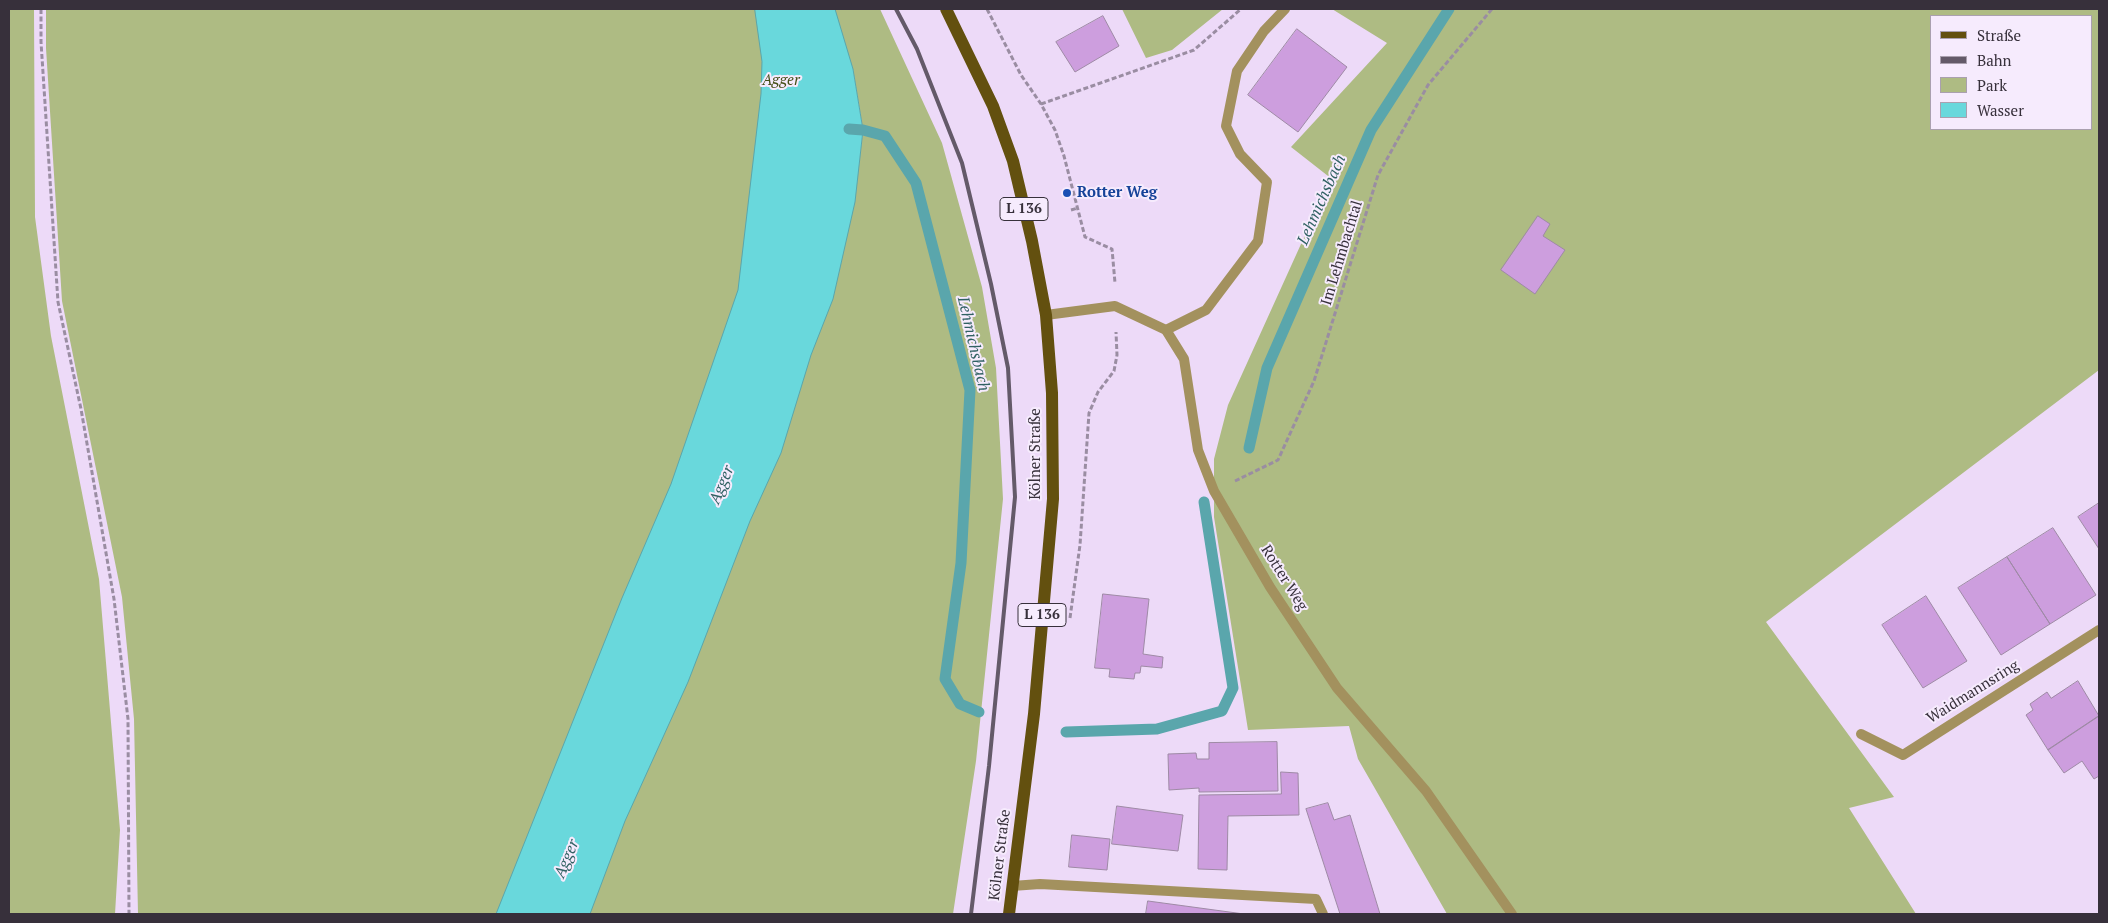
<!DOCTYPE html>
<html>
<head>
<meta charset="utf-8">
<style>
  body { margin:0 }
  #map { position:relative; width:2108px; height:923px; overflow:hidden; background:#eddaf8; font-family:"PT Serif",serif }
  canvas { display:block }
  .frame { position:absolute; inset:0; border:10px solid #37303b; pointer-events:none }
  .legend { position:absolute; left:1930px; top:15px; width:162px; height:115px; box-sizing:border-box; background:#f6ebfd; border:1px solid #aaa0af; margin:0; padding:6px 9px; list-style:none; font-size:15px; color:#37303b }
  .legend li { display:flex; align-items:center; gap:10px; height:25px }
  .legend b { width:25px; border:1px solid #aaa0af }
</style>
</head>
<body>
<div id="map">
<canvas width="2108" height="923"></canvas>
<div class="frame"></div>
<ul class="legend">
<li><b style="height:6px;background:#63500f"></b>Straße</li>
<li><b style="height:6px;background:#645a69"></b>Bahn</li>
<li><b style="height:14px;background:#aebb83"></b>Park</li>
<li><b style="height:14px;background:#69d8dc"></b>Wasser</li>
</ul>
</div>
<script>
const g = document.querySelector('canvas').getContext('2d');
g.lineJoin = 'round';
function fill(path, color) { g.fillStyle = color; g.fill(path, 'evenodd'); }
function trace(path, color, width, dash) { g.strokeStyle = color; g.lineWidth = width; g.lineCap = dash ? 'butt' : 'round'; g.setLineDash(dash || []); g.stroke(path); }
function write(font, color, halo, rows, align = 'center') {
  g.font = font + ' "PT Serif",serif'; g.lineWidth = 4; g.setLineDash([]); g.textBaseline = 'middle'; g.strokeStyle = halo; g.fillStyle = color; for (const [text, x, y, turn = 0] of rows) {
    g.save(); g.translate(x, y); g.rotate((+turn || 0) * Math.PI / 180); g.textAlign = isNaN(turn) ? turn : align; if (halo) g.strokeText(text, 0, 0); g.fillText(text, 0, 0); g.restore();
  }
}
const green = new Path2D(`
  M9 9H34L35 217 51 336 99 579 120 830 115 914H9Z
  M46 9H880L942 143 982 287 996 368 1003 499 976 761 953 914H138L134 719 122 597 62 301 46 48ZM853 70 863 130 859 162Z
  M1122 9H1223L1172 50 1146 58Z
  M1332 9H2099V370L1766 622 1894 797 1849 808 1916 914H1447L1358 759 1349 726 1248 730 1214 517V459L1228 405 1306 233 1337 183 1291 147 1387 43ZM1932 16H2092V129H1932Z`);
const water = new Path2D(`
  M755 9H835L853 69 863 130 855 202 833 299 811 355 781 453 750 521 688 682 625 821 590 914H496L622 598 671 484 738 290 761 94 762 62Z`);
const stream = new Path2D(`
  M849 129 863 130 885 136 916 183 970 390 961 563 945 679 960 704 979 712
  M1249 448 1267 368 1371 130 1449 9
  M1066 732 1157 729 1222 711 1233 688 1204 502`);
const building = new Path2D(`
  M1103 16 1119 46 1075 72 1056 42Z
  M1297 29 1347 67 1298 132 1248 95Z
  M1538 216 1550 224 1543 236 1565 250 1535 294 1501 270Z
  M2099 503V549L2078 517Z
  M2053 528 2096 595 2050 624 2007 557Z
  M2007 557 2050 624 2001 655 1958 588Z
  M1103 594 1149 599 1143 654 1163 657 1162 668 1141 666 1140 673H1135L1134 679 1109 677 1110 669 1095 668Z
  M1926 596 1967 661 1923 688 1882 625Z
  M2078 681 2099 716 2048 750 2026 715 2033 710 2030 704 2047 692 2051 698Z
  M2099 716V776L2094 779 2082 761 2064 773 2048 750Z
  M1277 742 1278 791 1199 792V788L1169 790 1168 754 1196 753 1197 759H1209V743Z
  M1281 772 1298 773 1299 815 1228 816 1227 870 1198 869 1199 795 1281 794Z
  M1328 803 1334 820 1350 815 1380 914H1340L1306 809Z
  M1117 806 1183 815 1178 851 1112 844Z
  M1072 835 1110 839 1107 870 1069 867Z
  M1148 901 1244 914H1146Z`);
const path = new Path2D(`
  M41 9V42L58 302 81 409 114 599 128 719 129 914
  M987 9 1021 75 1041 104 1055 130 1064 156 1085 237 1112 249 1115 283
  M1041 104 1194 50 1241 9
  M1071 210 1078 208
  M1235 481 1278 460 1314 381 1378 175 1428 85 1492 9
  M1070 618 1080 545 1089 413 1098 392 1114 371 1117 355 1116 332`);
const service = new Path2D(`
  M1166 330 1206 310 1258 241 1267 182 1240 154 1226 126 1237 71 1264 31 1285 9
  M1012 886 1040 884 1316 899 1323 914`);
const minor = new Path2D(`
  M1046 315 1115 306 1166 330 1184 359 1198 450 1214 491 1270 587 1337 688 1426 791 1512 914
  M1861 734 1903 755 2099 630`);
const primary = new Path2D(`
  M946 9 993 106 1013 161 1032 241 1046 315 1052 393 1053 499 1034 714 1009 914`);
const rail = new Path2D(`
  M896 9 917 49 962 163 991 284 1008 368 1015 497 989 766 971 914`);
const markers = [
  [1067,193,5,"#1a4fb4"]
];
const shields = [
  [1024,209,48],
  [1042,615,48]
];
const shieldNames = [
  ["L 136",1024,209],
  ["L 136",1042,615]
];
const parkNames = [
  ["Agger",781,81]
];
const transitNames = [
  ["Rotter Weg",1077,193]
];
const streetNames = [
  ["Im Lehmbachtal",1342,253,-73],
  ["Kölner Straße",1036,454,-90],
  ["Rotter Weg",1284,578,58],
  ["Waidmannsring",1973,692,-32],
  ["Kölner Straße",1000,855,-83]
];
const waterNames = [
  ["Lehmichsbach",1322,200,-66],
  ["Lehmichsbach",973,344,77],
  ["Agger",722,485,-67],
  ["Agger",567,859,-67]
];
fill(green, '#aebb83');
fill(water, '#69d8dc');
trace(water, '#5aa6ac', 1);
trace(stream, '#5aa6ac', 11);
fill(building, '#cd9ede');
trace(building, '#9e8aa5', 1);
trace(path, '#9a8da2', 3, [5, 2.5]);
trace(service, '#a3915e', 10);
trace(minor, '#a3915e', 10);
trace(primary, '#63500f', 12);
trace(rail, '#645a69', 4);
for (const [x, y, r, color] of markers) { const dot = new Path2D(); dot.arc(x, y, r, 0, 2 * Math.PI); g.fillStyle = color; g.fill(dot); trace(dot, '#f6ebfd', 2); }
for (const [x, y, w] of shields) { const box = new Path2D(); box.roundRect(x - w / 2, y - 11.5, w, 23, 4); g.fillStyle = '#f6ebfd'; g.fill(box); trace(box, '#37303b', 1); }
write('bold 14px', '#37303b', null, shieldNames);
write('italic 15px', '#454f17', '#f6ebfd', parkNames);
write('bold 15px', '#164399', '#f6ebfd', transitNames, 'left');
write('15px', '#37303b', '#f6ebfd', streetNames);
write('italic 16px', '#306162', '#f6ebfd', waterNames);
</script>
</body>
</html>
